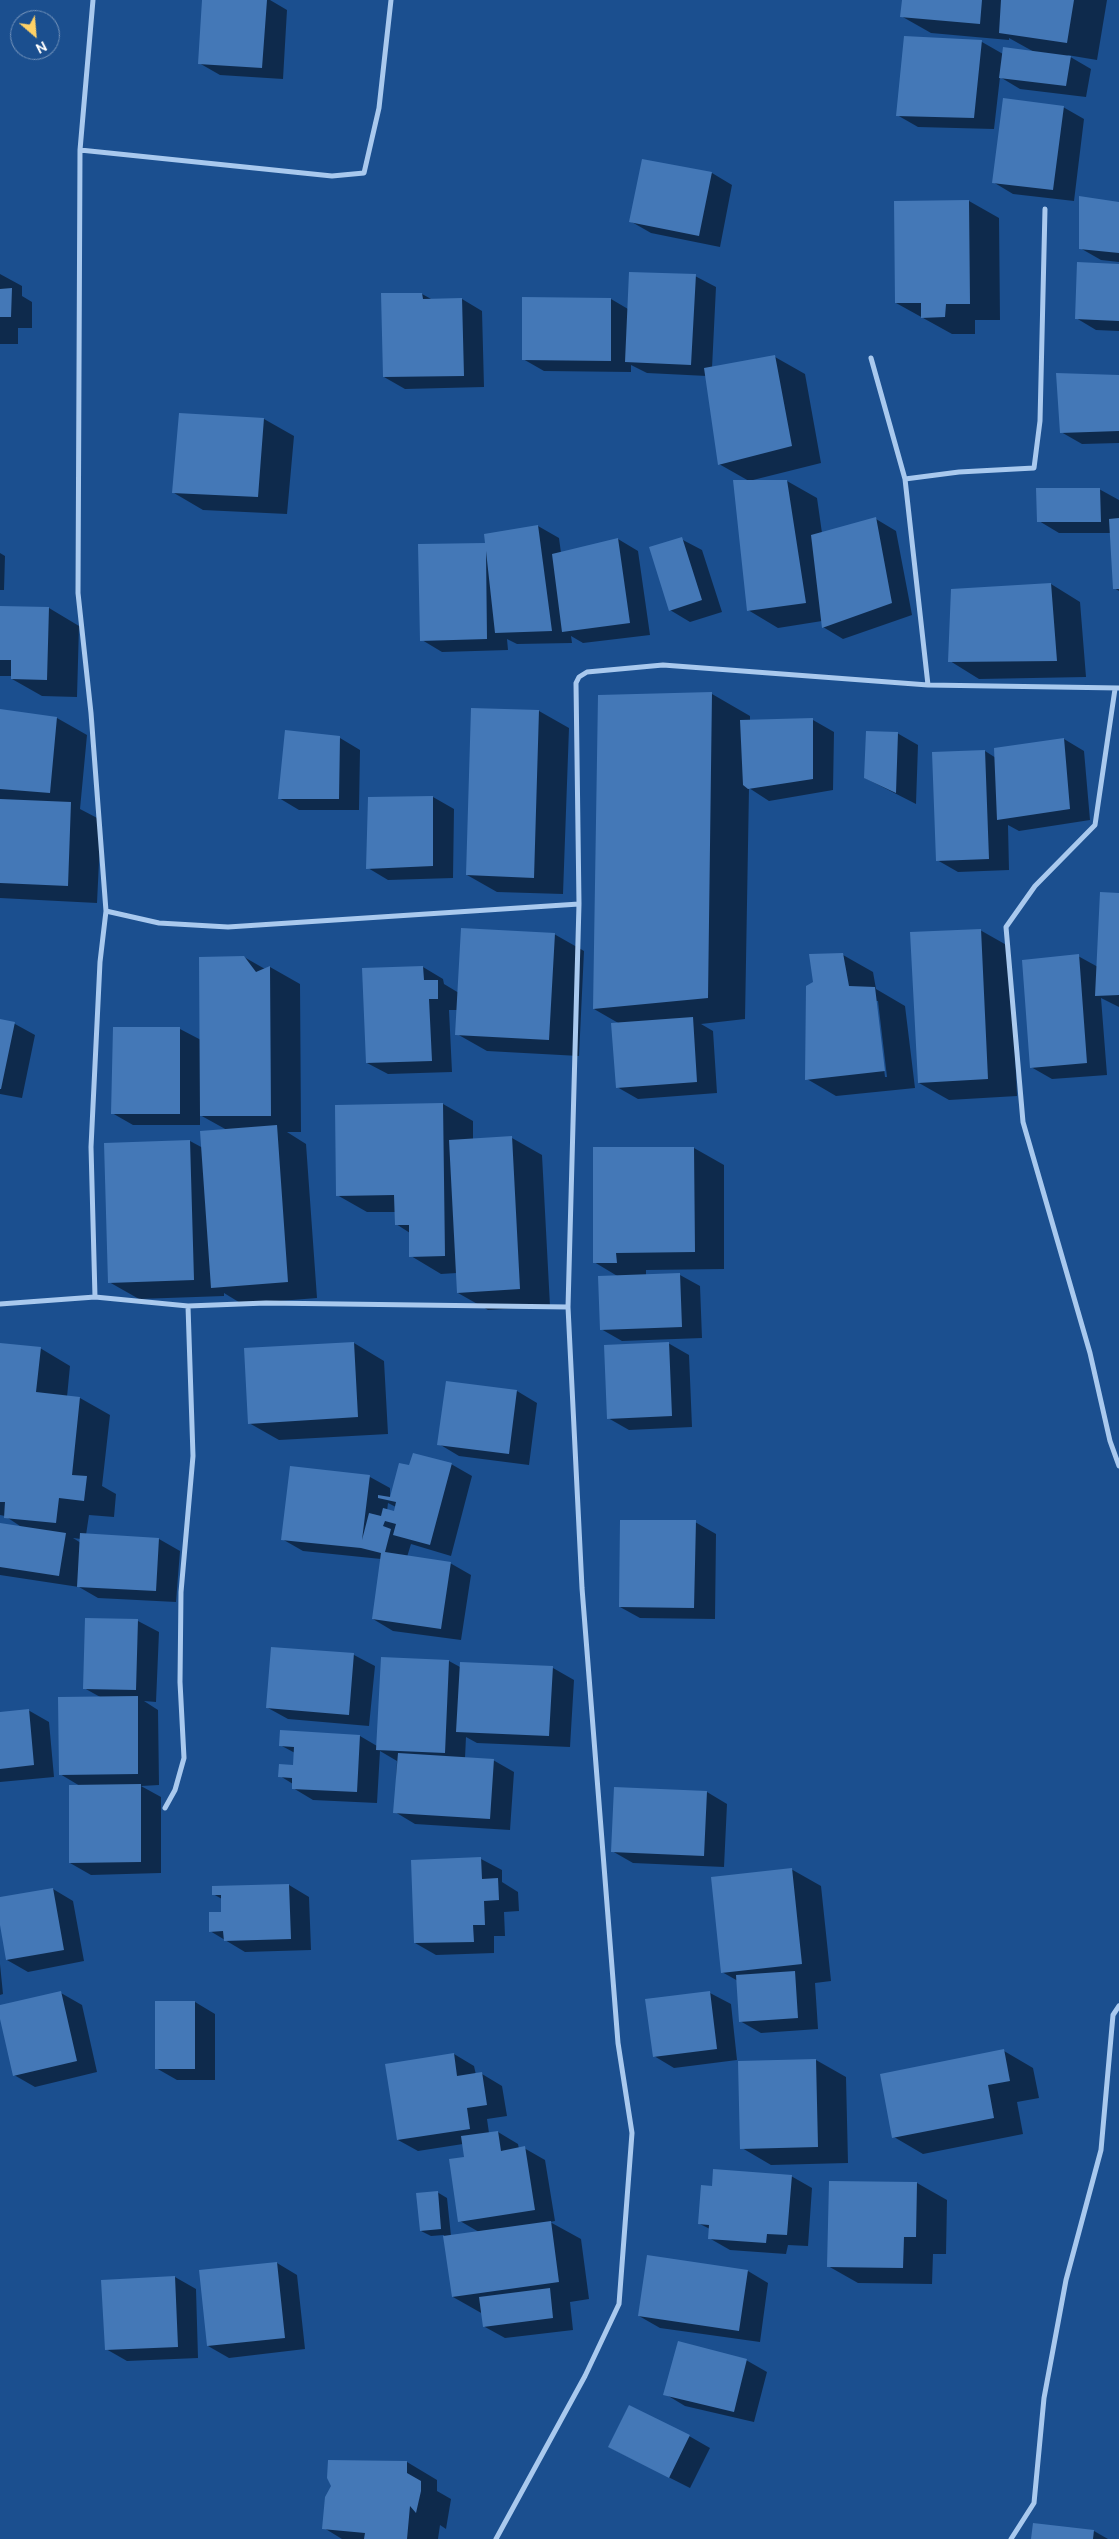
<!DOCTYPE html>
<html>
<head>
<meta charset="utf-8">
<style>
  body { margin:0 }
  #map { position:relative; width:1119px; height:2539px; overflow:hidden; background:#1b4f8f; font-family:Ubuntu,sans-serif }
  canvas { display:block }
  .north { position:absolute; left:10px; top:10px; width:50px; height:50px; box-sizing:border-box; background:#1b4f8f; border:1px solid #7695bc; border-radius:50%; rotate:153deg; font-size:14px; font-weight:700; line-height:20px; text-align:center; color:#fff }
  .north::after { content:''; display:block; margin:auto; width:18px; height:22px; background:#ffd166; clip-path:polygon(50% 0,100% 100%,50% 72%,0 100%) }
</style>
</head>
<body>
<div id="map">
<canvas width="1119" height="2539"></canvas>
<div class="north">N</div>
</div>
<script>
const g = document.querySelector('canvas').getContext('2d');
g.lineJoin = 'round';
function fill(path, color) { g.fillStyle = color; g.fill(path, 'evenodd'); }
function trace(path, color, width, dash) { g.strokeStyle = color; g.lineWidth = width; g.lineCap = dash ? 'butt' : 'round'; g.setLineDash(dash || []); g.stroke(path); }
const shadow = new Path2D(`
  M204 0H270L287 10 283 79 220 75 199 63Z
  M903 0H1107L1097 60 1067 55 1091 69 1086 97 1020 89 1000 77 994 129 918 127 897 115 905 37 982 42 1003 54 1036 53 1009 38V40L931 33 901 16Z
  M1063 107 1084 119 1074 201 1013 194 993 182Z
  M712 173 732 185 720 247 651 233 630 221Z
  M969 201 999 218 1000 320H975V334H952L896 303 895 202Z
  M1119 203V262L1101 260 1080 248Z
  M1119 265V331L1096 330 1076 318Z
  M0 274 22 286V296L32 302V328H18V344H0Z
  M695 276 716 287 712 368 775 357 805 374 821 463 753 480 787 481 817 498 822 533 876 519 896 531 912 615 843 639 823 627 822 621 778 628 748 610 749 481 719 464 707 376 647 373 631 365V372L544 371 523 359 611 299 628 309Z
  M422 294 433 300 462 299 482 311 484 387 405 389 384 377Z
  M1119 376V443L1082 444 1061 432Z
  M180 414 264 419 294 436 287 514 203 510 174 493Z
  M1099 489 1119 500V591L1114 588 1111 533H1059L1039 521Z
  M538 526 559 538 561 553 618 539 638 551 650 635 583 643 571 636 572 643 517 644 507 639 508 650 442 652 422 640 487 544 486 535Z
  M681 539 702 550 722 612 690 622 670 610Z
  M0 553 5 556 4 590H0Z
  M1051 584 1080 602 1086 677 979 679 950 661Z
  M0 607 49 608 79 626 77 697 42 696 12 679V676H0Z
  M712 694 750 716V721L813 720 834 732 833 790 769 801 749 788 745 1019 701 1024 713 1031 717 1093 638 1099 617 1087 620 1024 594 1009Z
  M472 709 539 711 569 728 563 894 497 892 467 875Z
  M0 711 57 718 87 735 80 809 101 820 97 903 0 898Z
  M897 733 918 745 916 804 865 778Z
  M340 738 360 750 359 810H299L279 798Z
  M1064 739 1084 751 1090 820 1019 831 1008 825 1009 870 958 872 937 860 985 751 996 758Z
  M433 797 454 809 453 878 388 880 368 868 369 798Z
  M1119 895V1007L1101 998 1107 1075 1052 1079 1031 1067 1078 956 1098 967Z
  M980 930 1010 947 1017 1096 949 1100 919 1083Z
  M554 934 584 951 579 1056 487 1051 457 1034 458 1010H449L452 1072 388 1074 367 1063 423 967 443 979 444 984 459 993Z
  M843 955 873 972 876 989 905 1006 915 1088 836 1096 807 1079 814 983ZM876 1001H878L887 1077H885Z
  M244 957 265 969 270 967 300 984 301 1132H287L306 1144 317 1298 242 1304 224 1293V1296L139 1299 109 1282 190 1141 203 1148 227 1130 200 1115V1125H133L112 1113 114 1028 180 1029 201 1040Z
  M0 1021 15 1024 35 1035 22 1098 0 1094Z
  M443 1104 473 1121V1140L512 1138 542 1155 550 1306 488 1310 458 1293 457 1273 441 1274 411 1256 410 1233 396 1224V1212H367L337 1195V1106Z
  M594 1148H694L724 1165V1269L646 1270V1276L680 1275 700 1286 702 1338 622 1341 601 1329 619 1277 594 1262Z
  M354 1343 384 1361 388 1434 279 1440 249 1423 246 1350Z
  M668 1343 689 1355 692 1427 629 1430 608 1418Z
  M0 1345 40 1348 70 1366 67 1397 80 1398 110 1415 102 1486 116 1494 114 1517 89 1515 86 1535 159 1539 180 1551 176 1602 98 1598 79 1587 0 1575V1525L23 1528 5 1516 0 1515ZM73 1538 81 1539V1543Z
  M447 1383 517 1391 537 1403 529 1465 459 1456 439 1444Z
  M451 1464 472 1476 451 1556 411 1544 407 1557 450 1563 471 1575 461 1640 393 1631 373 1619 381 1559 303 1551 282 1539 370 1477 390 1488V1499L410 1467ZM388 1503 396 1507 395 1512 387 1511Z
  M695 1522 716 1534 715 1619 640 1618 620 1607Z
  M86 1619 138 1621 159 1632 156 1702 144 1701 158 1710 159 1785 141 1786 161 1797V1873L91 1875 70 1863 80 1786 60 1774 102 1698 84 1688Z
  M273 1648 354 1655 375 1666 369 1726 288 1719 268 1708Z
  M382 1658 449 1661 460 1667 461 1664 553 1668 574 1680 570 1747 477 1743 466 1737 465 1758 493 1760 514 1772 510 1830 415 1824 395 1812 397 1761 380 1751 377 1803 313 1800 293 1788V1784L280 1776 294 1767 295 1753 280 1745 281 1732 360 1736 377 1746Z
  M28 1710 49 1722 54 1777 0 1782V1714Z
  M707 1792 727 1804 724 1867 633 1863 612 1851Z
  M481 1859 502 1870V1882L518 1892 519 1911 504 1912 505 1936H494V1953L436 1955 415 1943Z
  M791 1869 821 1886 831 1981 815 1983 818 2029 761 2033 740 2021 738 1981 722 1972Z
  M289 1885 309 1897 311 1950 245 1952 210 1931 222 1913V1899L213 1894Z
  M53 1889 73 1901 84 1961 28 1972 7 1960 0 1917V1898Z
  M0 1964 3 1994 0 1995Z
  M61 1993 82 2005 97 2072 35 2087 14 2075 0 2007Z
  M710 1993 731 2004 737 2060 674 2068 654 2056Z
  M195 2002 215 2014V2080H177L156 2068Z
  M1004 2051 1033 2068 1039 2098 1017 2102 1023 2134 923 2154 894 2137Z
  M454 2054 474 2066 476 2075 482 2074 502 2086 507 2116 487 2119 489 2133 498 2132 518 2144 519 2149 524 2148 545 2160 555 2221 550 2222 581 2239 589 2299 570 2302 573 2330 505 2338 485 2327 483 2314 453 2297 444 2235 431 2236 421 2231 437 2192 447 2198 451 2236 479 2232 460 2221 465 2158 463 2144 418 2151 398 2140Z
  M816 2060 846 2077 848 2163 771 2165 742 2148 740 2062Z
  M791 2176 812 2188 808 2246 788 2245 786 2254 730 2250 709 2238 710 2229 700 2224 713 2187Z
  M917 2183 947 2200 946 2254H933L932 2284 858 2283 828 2266Z
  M277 2263 297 2275 305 2349 229 2358 208 2346Z
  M748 2271 768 2283 760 2342 660 2328 639 2316Z
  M175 2277 196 2289 198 2358 127 2361 106 2349 103 2281Z
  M746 2360 767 2372 754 2422 685 2406 665 2394Z
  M689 2436 710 2448 690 2488 609 2447Z
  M329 2461 407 2462 437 2480V2491L451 2499 446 2529 440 2525 438 2539H342L324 2528 332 2486Z
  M1034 2524 1094 2531 1108 2539H1032Z`);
const building = new Path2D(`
  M202 0H267L262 68 198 64Z
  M902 0H982L980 24 900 17Z
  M1001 0H1074L1067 43 999 33Z
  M904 36 982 40 974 118 896 116Z
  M1003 47 1071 56 1066 86 999 78Z
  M1003 98 1064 106 1053 190 992 183Z
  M642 159 712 172 699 236 629 222Z
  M1079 196 1119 202V253L1079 249Z
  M969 200 970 304H946L945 317 921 318V303H895L894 201Z
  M1077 262 1119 264V321L1075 319Z
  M629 272 696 274 691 365 625 362Z
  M12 288 11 317H0V289Z
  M381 293H422L423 299 462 298 464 376 383 377Z
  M522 297 611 298V361L522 360Z
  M775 355 792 446 718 465 704 368Z
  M1056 373 1119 375V431L1060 433Z
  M179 413 264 418 258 497 172 493Z
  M733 480H787L806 603 747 611Z
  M1036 488H1100L1101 522H1037Z
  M876 517 892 603 822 628 811 535Z
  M1119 518V589H1113L1109 519Z
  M538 525 552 631 495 633 486 551 487 639 420 641 418 544 485 543 484 534Z
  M682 537 702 600 669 611 649 547Z
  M618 538 630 623 562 632 552 554Z
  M1051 583 1057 661 948 662 951 589Z
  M0 606 49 607 47 680 11 679V660H0Z
  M712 692 708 998 593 1009 598 695Z
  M471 708 539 710 534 878 466 875Z
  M0 709 57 717 50 793 0 789Z
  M813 718V779L748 789 743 785 740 720Z
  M285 730 340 736 339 799H278Z
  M866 731 898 732 896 793 864 778Z
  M1064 738 1070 809 997 820 994 748Z
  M985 750 989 859 936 861 932 752Z
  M433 796V866L366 869 368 797Z
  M0 799 71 802 68 886 0 883Z
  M1100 892 1119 893V995L1095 996Z
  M461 928 555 933 549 1040 455 1035Z
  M981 929 988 1079 918 1083 910 932Z
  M843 953 849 986 875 987 885 1071 805 1080 806 986 813 982 809 954Z
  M1079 954 1087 1063 1030 1068 1022 960Z
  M244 956 256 972 270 966 271 1116H200L199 957Z
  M423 966 424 980H438V999H429L432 1061 366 1063 362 968Z
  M693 1017 697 1082 616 1088 611 1023Z
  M0 1019 15 1022 1 1089H0Z
  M113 1027H180V1114H111Z
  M443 1103 445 1256 409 1257V1225H395L394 1195 336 1196 335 1105Z
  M277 1125 288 1282 211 1288 200 1131Z
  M512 1136 520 1289 457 1293 449 1140Z
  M190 1140 194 1280 108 1283 104 1143Z
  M593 1147H694L695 1252 616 1253 617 1263H593Z
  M680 1273 682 1327 600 1330 598 1276Z
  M354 1342 358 1417 248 1424 244 1348Z
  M669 1342 672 1416 607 1419 604 1345Z
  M0 1343 41 1347 36 1392 80 1397 72 1475 87 1476 84 1501 59 1498 56 1523 4 1518 5 1502H0Z
  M446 1381 517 1390 509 1454 437 1445Z
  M413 1453 452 1463 430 1545 393 1535 396 1524 385 1521 383 1526 391 1529 385 1552 451 1562 441 1629 372 1619 381 1553 361 1548 281 1540 290 1466 370 1475 362 1540 369 1513 381 1516 383 1508 394 1511 396 1502 378 1498V1495L390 1497 399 1463 409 1465Z
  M620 1520H696L694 1608 619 1607Z
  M0 1523 66 1533 59 1576 0 1567Z
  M80 1533 159 1538 156 1591 77 1587Z
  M85 1618 138 1619 136 1690 83 1689Z
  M271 1647 354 1653 349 1715 266 1708Z
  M381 1657 449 1660 445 1753 376 1750Z
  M460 1662 553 1666 549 1736 456 1732Z
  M138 1696V1774L59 1775 58 1697Z
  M29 1709 34 1765 0 1769V1712Z
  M280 1730 360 1735 357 1792 292 1789V1778L278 1777 279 1764 293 1765 294 1747 279 1746Z
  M398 1753 494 1759 490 1819 393 1813Z
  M141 1784V1862L69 1863V1785Z
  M614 1787 707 1791 704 1856 611 1852Z
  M481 1857 482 1879 498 1878 499 1900 484 1901 485 1925H473L474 1942 414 1943 411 1860Z
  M792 1868 802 1964 721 1973 711 1877Z
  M289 1884 291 1939 224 1941 223 1931 209 1932V1912H221V1895H212V1886Z
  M53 1888 64 1950 6 1960 0 1925V1897Z
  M795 1971 798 2018 739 2022 736 1975Z
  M61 1991 77 2061 13 2076 0 2019V2005Z
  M710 1991 717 2049 653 2057 645 1999Z
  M155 2001H195V2069H155Z
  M1004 2049 1010 2081 988 2085 994 2118 892 2138 880 2074Z
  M454 2053 457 2076 482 2072 487 2105 467 2108 470 2129 397 2140 385 2064Z
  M816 2059 818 2147 740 2149 738 2061Z
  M498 2131 501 2151 525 2146 535 2210 458 2222 449 2159 464 2157 461 2136Z
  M713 2169 792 2175 787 2235 767 2234 766 2243 708 2239 709 2225 698 2224 701 2185 712 2186Z
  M829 2181 917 2182 916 2237H904L903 2268 827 2267Z
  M438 2191 441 2229 420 2231 416 2193Z
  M551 2221 559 2282 452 2297 443 2236Z
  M647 2255 748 2270 739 2331 638 2316Z
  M277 2262 285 2338 207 2346 199 2270Z
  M175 2276 178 2347 105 2350 101 2280Z
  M550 2288 553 2318 483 2327 479 2297Z
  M678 2341 747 2359 734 2412 663 2395Z
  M629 2405 690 2435 669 2478 608 2447Z
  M328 2460 407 2461V2473L421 2481V2491L416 2513 410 2506 407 2539H364L365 2533 322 2529 325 2497 331 2486 327 2478Z
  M1033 2523 1094 2530 1093 2539H1031Z`);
const minor = new Path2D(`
  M93 0 80 150 332 176 364 173 379 108 391 0
  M80 150 78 593 91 713 106 911
  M871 358 905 479 928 685
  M905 479 959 472 1034 468 1040 421 1045 209
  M1115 689 1095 825 1035 886 1006 927 1023 1122 1090 1353 1110 1441 1119 1466
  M95 1297 91 1147 100 962 106 911 159 923 228 927 579 904
  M0 1304 95 1297 188 1306 266 1303 568 1307
  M165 1808 175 1790 184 1758 180 1682 181 1592 193 1456 188 1306
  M496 2539 585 2376 619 2304 632 2133 618 2043 582 1588 568 1307 579 904 576 683 579 677 587 672 663 665 928 685 1119 688
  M1011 2539 1034 2503 1044 2398 1066 2280 1101 2150 1113 2015 1119 2006`);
fill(shadow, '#0007');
fill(building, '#4478b7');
trace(minor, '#a9c9ee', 5);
</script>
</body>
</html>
